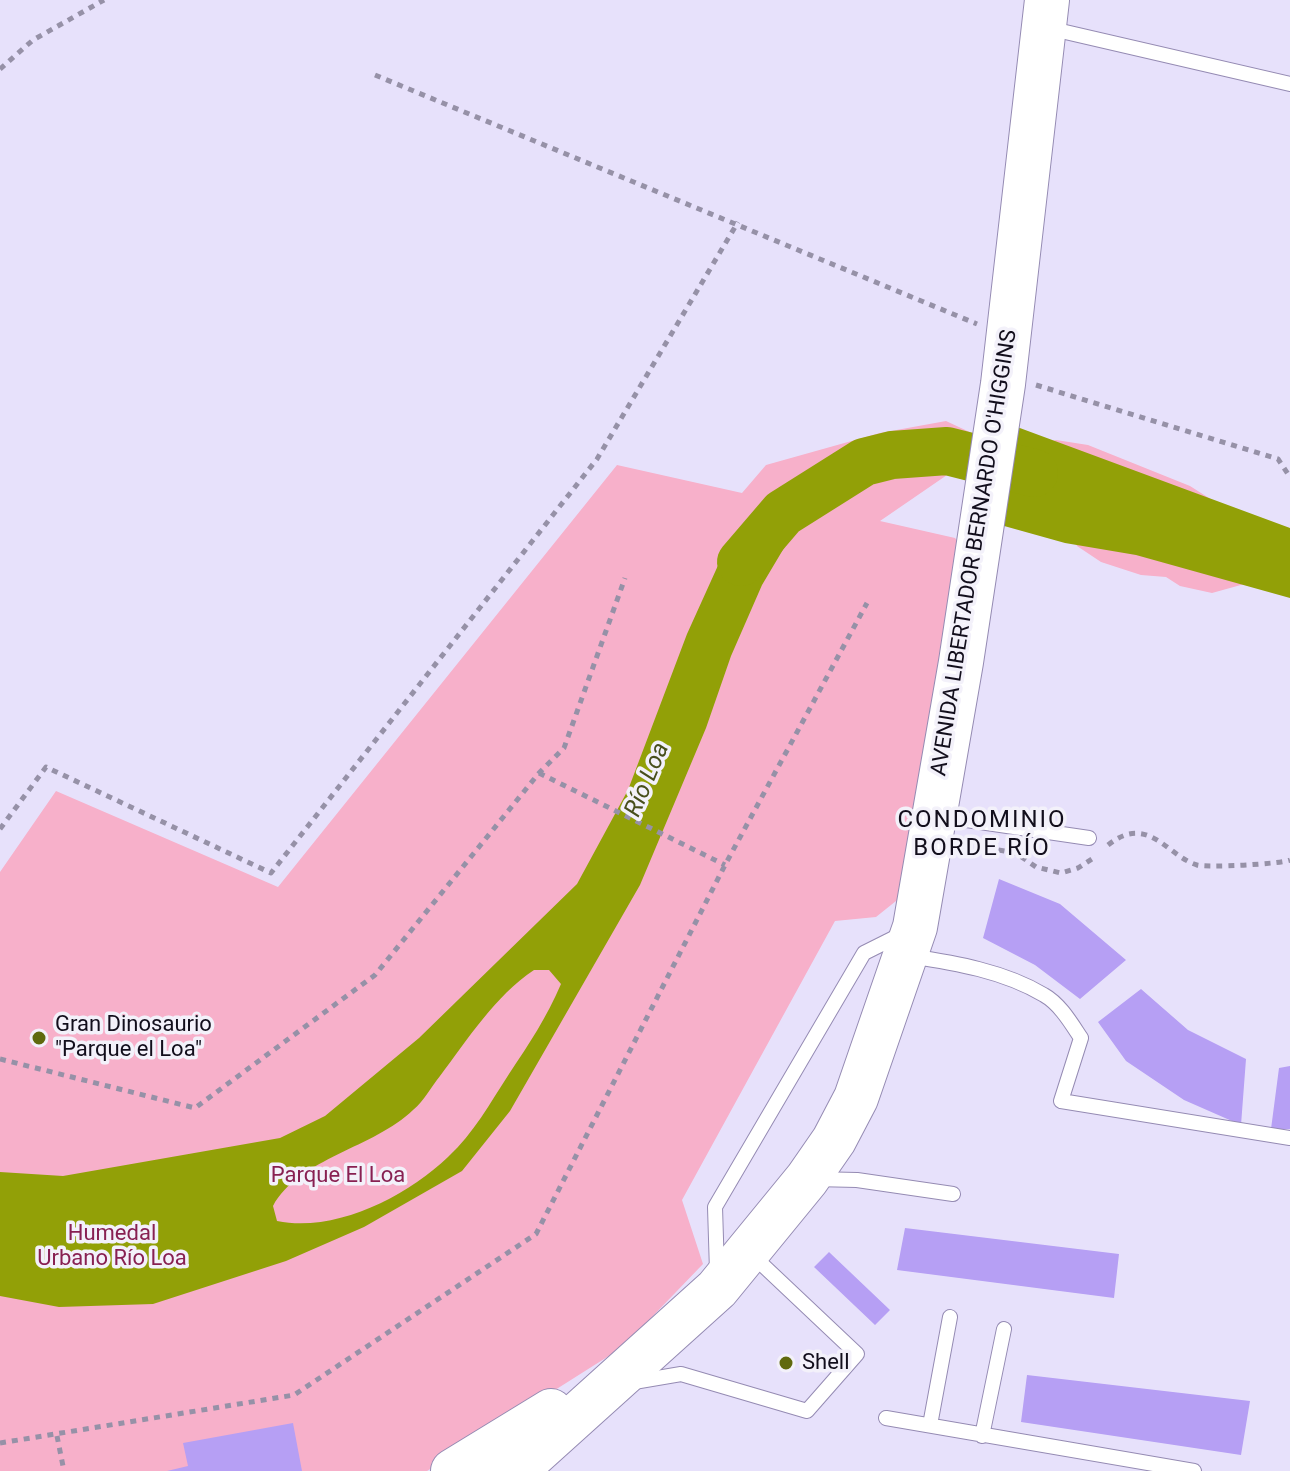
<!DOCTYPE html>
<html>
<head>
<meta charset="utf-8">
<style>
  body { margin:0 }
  canvas { display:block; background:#e7e1fb }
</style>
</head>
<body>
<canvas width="1290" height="1471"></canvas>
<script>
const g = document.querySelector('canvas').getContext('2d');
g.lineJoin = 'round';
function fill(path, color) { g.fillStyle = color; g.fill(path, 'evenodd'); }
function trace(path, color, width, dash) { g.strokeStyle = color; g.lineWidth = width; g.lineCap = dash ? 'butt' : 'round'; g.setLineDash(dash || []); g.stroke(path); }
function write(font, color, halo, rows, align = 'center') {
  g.font = font + ' Roboto,sans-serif'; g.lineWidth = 7; g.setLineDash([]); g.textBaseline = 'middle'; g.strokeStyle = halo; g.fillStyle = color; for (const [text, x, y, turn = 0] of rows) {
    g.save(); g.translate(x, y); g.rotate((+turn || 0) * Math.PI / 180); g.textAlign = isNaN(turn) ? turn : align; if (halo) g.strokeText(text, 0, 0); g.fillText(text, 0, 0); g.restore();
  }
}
const green = new Path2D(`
  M946 421 976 435 1033 445 1056 440 1088 445 1190 486 1242 519 1266 578 1212 593 1180 586 1166 577 1141 575 1101 562 1077 546 1065 517 969 472 947 475 880 521 955 538 967 553 911 889 876 917 835 921 682 1200 703 1264 623 1347 427 1471H0V872L56 791 278 887 617 465 742 493 766 465 880 433Z`);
const water = new Path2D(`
  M1009 424 1290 528V598L1136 555 1065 543 997 524Z
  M766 509 783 513 789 532 784 548 762 585 731 656 706 728 640 885 510 1111 462 1171 364 1227 286 1261 153 1304 59 1307 0 1296V1172L63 1176 280 1138 325 1116 419 1038 577 884 628 790 687 634 725 550 755 511ZM534 970H549L561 984C547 1017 529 1044 509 1074 490 1103 474 1133 448 1157 406 1197 335 1233 277 1221L273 1206C299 1158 374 1148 413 1110 424 1101 431 1087 440 1076 468 1039 495 996 534 970Z`);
const river = new Path2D(`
  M741 562 783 513 864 462 892 455 947 451 1034 473`);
const building = new Path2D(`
  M999 879 1060 904 1126 960 1080 999 1035 965 983 938Z
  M1141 989 1188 1030 1246 1059 1241 1125 1184 1100 1126 1061 1098 1022Z
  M1290 1066V1129H1271L1279 1068Z
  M905 1228 1119 1254 1114 1298 897 1270Z
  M829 1252 890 1310 875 1325 814 1267Z
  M1027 1375 1250 1401 1241 1455 1021 1422Z
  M293 1423 302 1471H167L188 1466 183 1443Z`);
const path = new Path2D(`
  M0 69 33 40 104 0
  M375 75 977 324
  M1036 385 1278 459 1290 477
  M539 773 725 865
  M0 829 46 767 271 873 597 459 738 222
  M963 844 1016 853 1036 867 1061 873 1078 868 1095 857
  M1108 845C1148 813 1167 856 1197 865 1208 868 1280 864 1290 860
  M0 1059 195 1108 375 975 539 773 564 748 625 578
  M57 1436 64 1471
  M0 1443 294 1395 536 1234 725 865 867 603`);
const service = new Path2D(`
  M1048 28 1290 84
  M939 816 1089 838
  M910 956C955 963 1004 971 1044 995 1060 1004 1071 1023 1081 1038L1061 1101 1290 1138
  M814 1179 857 1180 953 1194
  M717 1271 715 1207 864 953 904 933
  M634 1382 681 1374 807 1411 857 1354 750 1253
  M886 1418 1194 1471
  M930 1425 950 1317
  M982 1436 1004 1329`);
const primary = new Path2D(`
  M453 1471 551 1411
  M515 1471 717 1289 807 1179 834 1140 856 1098 915 927 961 662 1003 384 1047 0`);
const markers = [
  [39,1038,8,"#60690e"],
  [786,1363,8,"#60690e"]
];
const streetNames = [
  ["AVENIDA LIBERTADOR BERNARDO O'HIGGINS",975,553,-81]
];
const poiNames = [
  ["Gran Dinosaurio",55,1025],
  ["\"Parque el Loa\"",55,1050],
  ["Shell",802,1363]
];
const parkNames = [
  ["Parque El Loa",338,1176],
  ["Humedal",112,1234],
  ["Urbano Río Loa",112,1259]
];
const waterNames = [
  ["Río Loa",648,780,-67]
];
const neighbourhoodNames = [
  ["CONDOMINIO",982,821],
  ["BORDE RÍO",982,849]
];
fill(green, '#f7b0ca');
fill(water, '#92a007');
trace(river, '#92a007', 48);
fill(building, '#b69ff4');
trace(service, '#958bb3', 16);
trace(primary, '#958bb3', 46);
trace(path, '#9691a7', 5, [6, 6]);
trace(service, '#fff', 14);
trace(primary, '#fff', 44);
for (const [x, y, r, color] of markers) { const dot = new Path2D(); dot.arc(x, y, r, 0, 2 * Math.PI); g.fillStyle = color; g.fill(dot); trace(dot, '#f3f1fa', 3); }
write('22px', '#120e1c', '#f3f1fa', streetNames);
write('22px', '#120e1c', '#f3f1fa', poiNames, 'left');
write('22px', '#882052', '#f3f1fa', parkNames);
write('italic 24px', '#484f1c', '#f3f1fa', waterNames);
g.letterSpacing = '2px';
write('24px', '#120e1c', '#f3f1fa', neighbourhoodNames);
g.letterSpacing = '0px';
</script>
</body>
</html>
